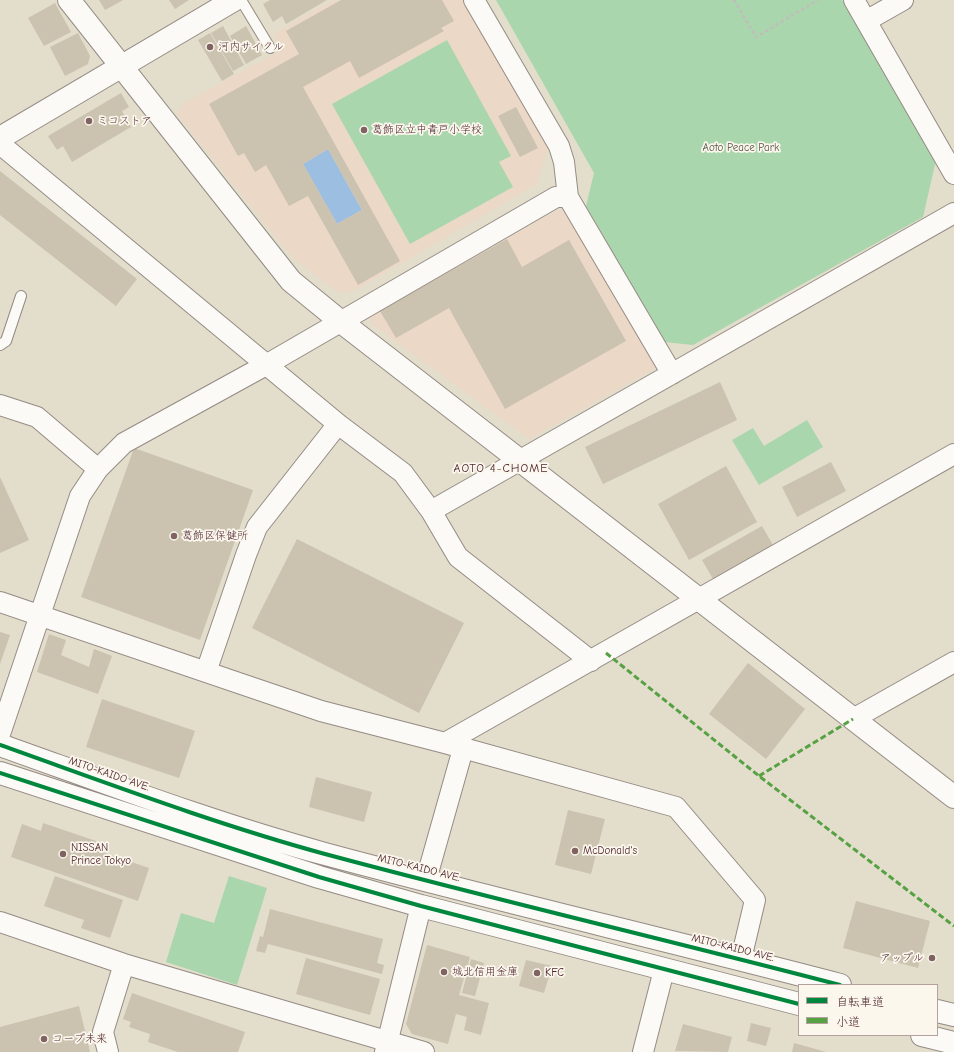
<!DOCTYPE html>
<html>
<head>
<meta charset="utf-8">
<style>
  body { margin:0 }
  #map { position:relative; width:954px; height:1052px; overflow:hidden; background:#e3ddcc; font-family:"Comic Neue","Klee One",sans-serif }
  canvas { display:block }
  .legend { position:absolute; left:798px; top:984px; width:140px; height:52px; box-sizing:border-box; background:#fbf7ec; border:1px solid #b4a19f; margin:0; padding:5px 7px; list-style:none; font-size:12px; color:#4a1f2b }
  .legend li { display:flex; align-items:center; gap:8px; height:20px }
  .legend b { width:20px; border:1px solid #b4a19f }
</style>
</head>
<body>
<div id="map">
<canvas width="954" height="1052"></canvas>
<ul class="legend">
<li><b style="height:5px;background:#00873e"></b>自転車道</li>
<li><b style="height:5px;background:#56a243"></b>小道</li>
</ul>
</div>
<script>
const g = document.querySelector('canvas').getContext('2d');
g.lineJoin = 'round';
function fill(path, color) { g.fillStyle = color; g.fill(path, 'evenodd'); }
function trace(path, color, width, dash) { g.strokeStyle = color; g.lineWidth = width; g.lineCap = dash ? 'butt' : 'round'; g.setLineDash(dash || []); g.stroke(path); }
function write(font, color, halo, rows, align = 'center') {
  g.font = font + ' "Comic Neue","Klee One",sans-serif'; g.lineWidth = 3.5; g.setLineDash([]); g.textBaseline = 'middle'; g.strokeStyle = halo; g.fillStyle = color; for (const [text, x, y, turn = 0] of rows) {
    g.save(); g.translate(x, y); g.rotate((+turn || 0) * Math.PI / 180); g.textAlign = isNaN(turn) ? turn : align; if (halo) g.strokeText(text, 0, 0); g.fillText(text, 0, 0); g.restore();
  }
}
const built = new Path2D(`
  M333 0H462L548 147 537 184 354 291 337 292 293 258 177 114 182 104 282 50 273 34Z
  M558 210 568 213 656 358 654 369 529 439 372 324 371 315Z`);
const green = new Path2D(`
  M496 0H842L936 160 923 217 693 345 664 342 586 206 594 173Z
  M447 40 511 156 499 162 513 187 410 244 332 104Z
  M807 420 823 447 759 485 732 440 753 428 764 446Z
  M229 876 267 888 237 985 166 962 181 913 214 923Z`);
const water = new Path2D(`
  M328 149 362 210 337 224 303 164Z`);
const building = new Path2D(`
  M99 0H123L105 10Z
  M169 0H189L175 9Z
  M270 0H327L286 24 282 16 273 22 263 4Z
  M341 0H442L454 21 441 28 444 31 359 78 350 61 303 87 400 261 358 285 308 196 289 206 266 165 255 172 244 153 238 156 209 104 299 54 286 31ZM328 149 362 210 337 224 303 164Z
  M55 3 71 32 44 46 28 18Z
  M223 26 244 65 233 71 211 33Z
  M246 26 262 55 246 64 230 36Z
  M78 33 90 56 88 64 65 76 50 47Z
  M210 33 234 74 222 81 198 40Z
  M121 93 129 107 122 111 131 127 72 162 63 146 57 150 48 136Z
  M516 107 538 148 520 157 498 116Z
  M0 171 137 279 116 306 0 215Z
  M507 239 522 267 569 240 626 341 505 409 449 308 396 338 380 311Z
  M720 382 737 420 603 484 585 447Z
  M134 448 253 490 200 640 81 597Z
  M831 462 846 491 797 517 782 487Z
  M726 466 757 522 689 560 658 504Z
  M0 477 29 540 0 553Z
  M762 526 773 545 713 579 702 560Z
  M297 539 464 623 419 713 252 628Z
  M0 632 10 635 0 664Z
  M49 634 66 640 61 655 89 667 94 649 112 656 98 694 37 672Z
  M748 663 805 709 766 759 709 714Z
  M102 699 195 731 179 778 86 747Z
  M316 777 372 792 364 822 309 807Z
  M568 810 605 819 591 874 555 865Z
  M43 823 96 841 93 849 149 868 138 901 11 857 22 824 41 831Z
  M55 876 123 900 110 938 81 928 84 920 44 906Z
  M856 901 930 921 918 968 843 948Z
  M270 909 383 939 377 963 384 965 382 974 268 944 265 953 256 951 260 936 263 937Z
  M427 945 470 957 459 995 489 1003 481 1035 464 1030 467 1017 456 1014 448 1044 412 1034 406 1024Z
  M306 958 380 979 370 1015 296 994Z
  M471 959 484 963 475 996 462 993Z
  M526 960 552 966 544 993 519 986Z
  M132 993 245 1032 238 1052H178L148 1042 150 1034 129 1027 131 1022 123 1019Z
  M79 1006 90 1052H0V1027Z
  M751 1023 771 1028 766 1046 747 1041Z
  M683 1024 732 1037 728 1052 675 1051Z
  M794 1043 826 1052H792Z`);
const path = new Path2D(`
  M734 0 756 37 818 0`);
const lane = new Path2D(`
  M241 0 270 48
  M0 345 6 341 21 296`);
const street = new Path2D(`
  M474 0 559 146 564 162 568 197 672 374
  M854 0 954 174
  M866 21 903 0
  M0 144 338 424 403 473 431 511 458 557 591 661
  M0 405 37 417 98 469
  M431 511 954 213
  M0 602 321 711 445 743 676 807 755 900 741 959
  M206 672 246 555 257 527 338 424
  M853 719 954 662
  M0 734 80 496 98 469 124 443 266 365 556 197H568
  M445 743 954 454
  M426 880 463 749
  M0 922 124 964 424 1052
  M108 1052 103 1032 124 964
  M385 1052 421 906
  M643 1052 664 970`);
const secondary = new Path2D(`
  M69 0 291 281 340 321 954 797
  M0 138 234 0`);
const highway = new Path2D(`
  M0 745C107 783 215 824 325 854 496 900 668 940 840 985
  M0 773 319 877 421 906 799 1004
  M937 1011 954 1015
  M922 1035 954 1043`);
const quiet = new Path2D(`
  M606 653 759 776 954 926
  M759 776 853 719`);
const cycleway = new Path2D(`
  M0 745C107 783 215 824 325 854 496 900 668 940 840 985
  M0 773 319 877 421 906 799 1004`);
const markers = [
  [210,47,4,"#806263"],
  [89,121,4,"#806263"],
  [364,130,4,"#806263"],
  [174,536,4,"#806263"],
  [575,851,4,"#806263"],
  [63,854,4,"#806263"],
  [932,958,4,"#806263"],
  [444,972,4,"#806263"],
  [537,973,4,"#806263"],
  [44,1039,4,"#806263"]
];
const poiNames = [
  ["河内サイクル",218,47],
  ["ミコストア",97,121],
  ["葛飾区立中青戸小学校",372,130],
  ["葛飾区保健所",182,536],
  ["NISSAN",71,848],
  ["Prince Tokyo",71,861],
  ["McDonald's",583,851],
  ["アップル",924,958,"right"],
  ["城北信用金庫",452,972],
  ["KFC",545,973],
  ["コープ未来",52,1039]
];
const parkNames = [
  ["Aoto Peace Park",741,148]
];
const streetNames = [
  ["MITO-KAIDO AVE.",109,774,19],
  ["MITO-KAIDO AVE.",419,868,14],
  ["MITO-KAIDO AVE.",733,948,14]
];
const neighbourhoodNames = [
  ["AOTO 4-CHOME",501,469]
];
fill(built, '#ecd8c6');
fill(green, '#aad6ad');
fill(water, '#9cbee1');
fill(building, '#cbc2b0');
trace(lane, '#958b84', 12);
trace(street, '#958b84', 22);
trace(secondary, '#958b84', 24);
trace(highway, '#958b84', 24);
trace(path, '#c1bcba', 2.5, [3, 3]);
trace(lane, '#fbfaf7', 10);
trace(street, '#fbfaf7', 20);
trace(secondary, '#fbfaf7', 22);
trace(highway, '#fbfaf7', 22);
trace(quiet, '#56a243', 3, [6, 3]);
trace(cycleway, '#00873e', 4);
for (const [x, y, r, color] of markers) { const dot = new Path2D(); dot.arc(x, y, r, 0, 2 * Math.PI); g.fillStyle = color; g.fill(dot); trace(dot, '#fbf7ec', 1.5); }
write('11px', '#4a1f2b', '#fbf7ec', poiNames, 'left');
write('11px', '#59544a', '#fbf7ec', parkNames);
write('11px', '#4a1f2b', '#fbf7ec', streetNames);
g.letterSpacing = '1px';
write('12px', '#4a1f2b', '#fbf7ec', neighbourhoodNames);
g.letterSpacing = '0px';
</script>
</body>
</html>
